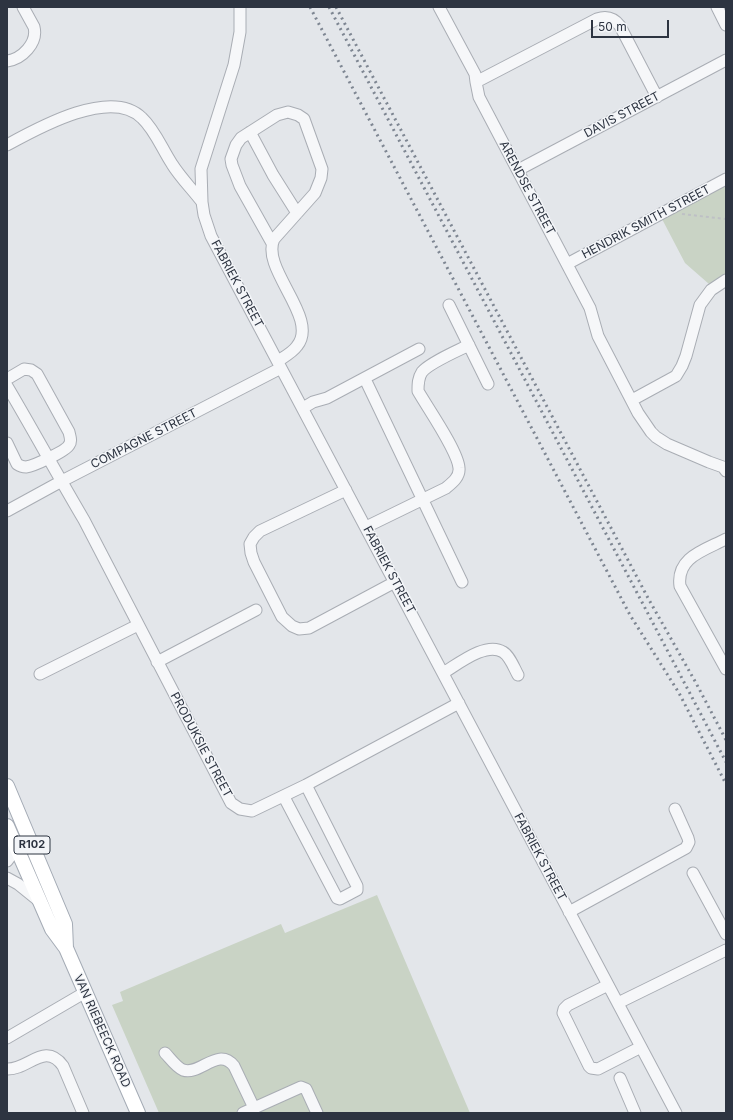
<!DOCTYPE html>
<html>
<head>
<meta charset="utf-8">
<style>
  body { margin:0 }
  #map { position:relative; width:733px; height:1120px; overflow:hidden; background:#e3e6ea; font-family:Inter,sans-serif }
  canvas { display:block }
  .frame { position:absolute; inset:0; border:8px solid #2d3441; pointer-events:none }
  .scale { position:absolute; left:591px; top:20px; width:78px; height:18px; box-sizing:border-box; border:2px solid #2d3441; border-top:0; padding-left:5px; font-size:12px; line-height:14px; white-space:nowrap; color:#2d3441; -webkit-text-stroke:3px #f3f5f8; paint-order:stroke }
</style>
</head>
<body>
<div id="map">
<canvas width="733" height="1120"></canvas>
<div class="frame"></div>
<div class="scale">50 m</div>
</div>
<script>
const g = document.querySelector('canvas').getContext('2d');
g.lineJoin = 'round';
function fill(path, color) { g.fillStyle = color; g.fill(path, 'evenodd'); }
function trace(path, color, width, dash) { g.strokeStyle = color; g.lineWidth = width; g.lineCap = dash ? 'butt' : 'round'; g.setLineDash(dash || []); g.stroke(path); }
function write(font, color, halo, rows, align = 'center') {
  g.font = font + ' Inter,sans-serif'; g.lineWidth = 3; g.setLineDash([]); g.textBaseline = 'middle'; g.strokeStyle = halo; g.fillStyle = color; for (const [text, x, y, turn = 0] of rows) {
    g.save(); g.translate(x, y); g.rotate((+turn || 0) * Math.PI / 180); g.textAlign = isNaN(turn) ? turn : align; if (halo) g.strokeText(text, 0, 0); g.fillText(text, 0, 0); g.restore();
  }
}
const green = new Path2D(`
  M726 185V275L709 284 685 263 662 219Z
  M377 895 470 1113H159L112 1005 123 1001 120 992 281 924 285 933Z`);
const path = new Path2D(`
  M682 214 726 219`);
const minor = new Path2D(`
  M240 7V32L234 65 201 169 202 202 204 215 211 236 676 1113
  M439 7 475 74 476 82
  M717 7 726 25
  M7 61C22 59 38 43 34 27L23 7
  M657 97 620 26C614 18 606 16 597 19L476 82 479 97 590 308 598 336 638 413 651 432 656 437 667 444 709 462 723 467 726 471
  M250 132 273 175 297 213
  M7 145C38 128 111 87 142 118 155 130 162 149 172 164 180 177 192 189 202 202
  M518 170 726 60
  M272 243 240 186 232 165 231 159 236 145 241 138 277 115 288 112 298 115 304 119 322 169 321 178 315 193 274 239C260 269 320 318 297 346 293 352 284 357 278 361
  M567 264 726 179
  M449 305 488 384
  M7 379 24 369 31 370 37 374 69 432C70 437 72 441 69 445 66 451 34 466 26 467 22 467 20 466 17 464L7 443
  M365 379 462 582
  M7 386C33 430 58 476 84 520L231 803 240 809 252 811 306 785 459 703
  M632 400 676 376 682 366 686 356 700 305 711 290 726 280
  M303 408 313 402 327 398 419 349
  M346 490 260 531 254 537 250 544 251 553 254 562 282 617 292 626 299 629 309 628 395 582
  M7 511 60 482 281 368
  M366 527 446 488C452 483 460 477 459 468 458 451 427 407 418 391 418 384 418 378 422 372 429 363 457 351 469 345
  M726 539C705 550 676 557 680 586L726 669
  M157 662 256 610
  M443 673C457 665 486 641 503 652 510 656 514 668 518 675
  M40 674 138 625
  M284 797 337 898 340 899 357 890V886L306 785
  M7 861 10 857 14 842
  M693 873 726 934
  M7 878 18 884 39 901
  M569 912 686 848 689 842 688 838 675 809
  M608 985 568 1005 564 1009 563 1013 589 1066 591 1068 598 1069 641 1047
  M618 1003 726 950
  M7 1038 84 993
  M165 1053C170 1058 176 1067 183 1070 200 1076 218 1046 234 1066L254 1108
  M7 1069C28 1070 45 1041 63 1066L83 1113
  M620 1078 635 1113
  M243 1113 301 1087 306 1089 317 1113`);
const major = new Path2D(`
  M7 786 65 924 66 948
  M7 826 52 929 66 948 138 1113`);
const rail = new Path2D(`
  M310 7 630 615 679 693 726 784
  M329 7 726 762
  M336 7 648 598 696 683 726 740`);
const shields = [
  [32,845,36]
];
const shieldNames = [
  ["R102",32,845]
];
const streetNames = [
  ["DAVIS STREET",622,115,-28],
  ["ARENDSE STREET",527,188,62],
  ["HENDRIK SMITH STREET",646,222,-28],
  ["FABRIEK STREET",237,284,62],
  ["COMPAGNE STREET",144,439,-27],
  ["FABRIEK STREET",389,570,62],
  ["PRODUKSIE STREET",201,745,62],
  ["FABRIEK STREET",540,857,62],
  ["VAN RIEBEECK ROAD",102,1031,66]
];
fill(green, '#c9d3c5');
trace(minor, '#a9adb4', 13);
trace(major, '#a4abb5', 16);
trace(path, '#bec0c5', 2, [3, 3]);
trace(minor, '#f6f7f9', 11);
trace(major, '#fff', 14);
trace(rail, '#7e8692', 3, [2, 4]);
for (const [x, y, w] of shields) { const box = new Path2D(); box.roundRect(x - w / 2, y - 9, w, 18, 3); g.fillStyle = '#f3f5f8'; g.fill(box); trace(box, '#2d3441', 1); }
write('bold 11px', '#2d3441', null, shieldNames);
write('12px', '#2d3441', '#f3f5f8', streetNames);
</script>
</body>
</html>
